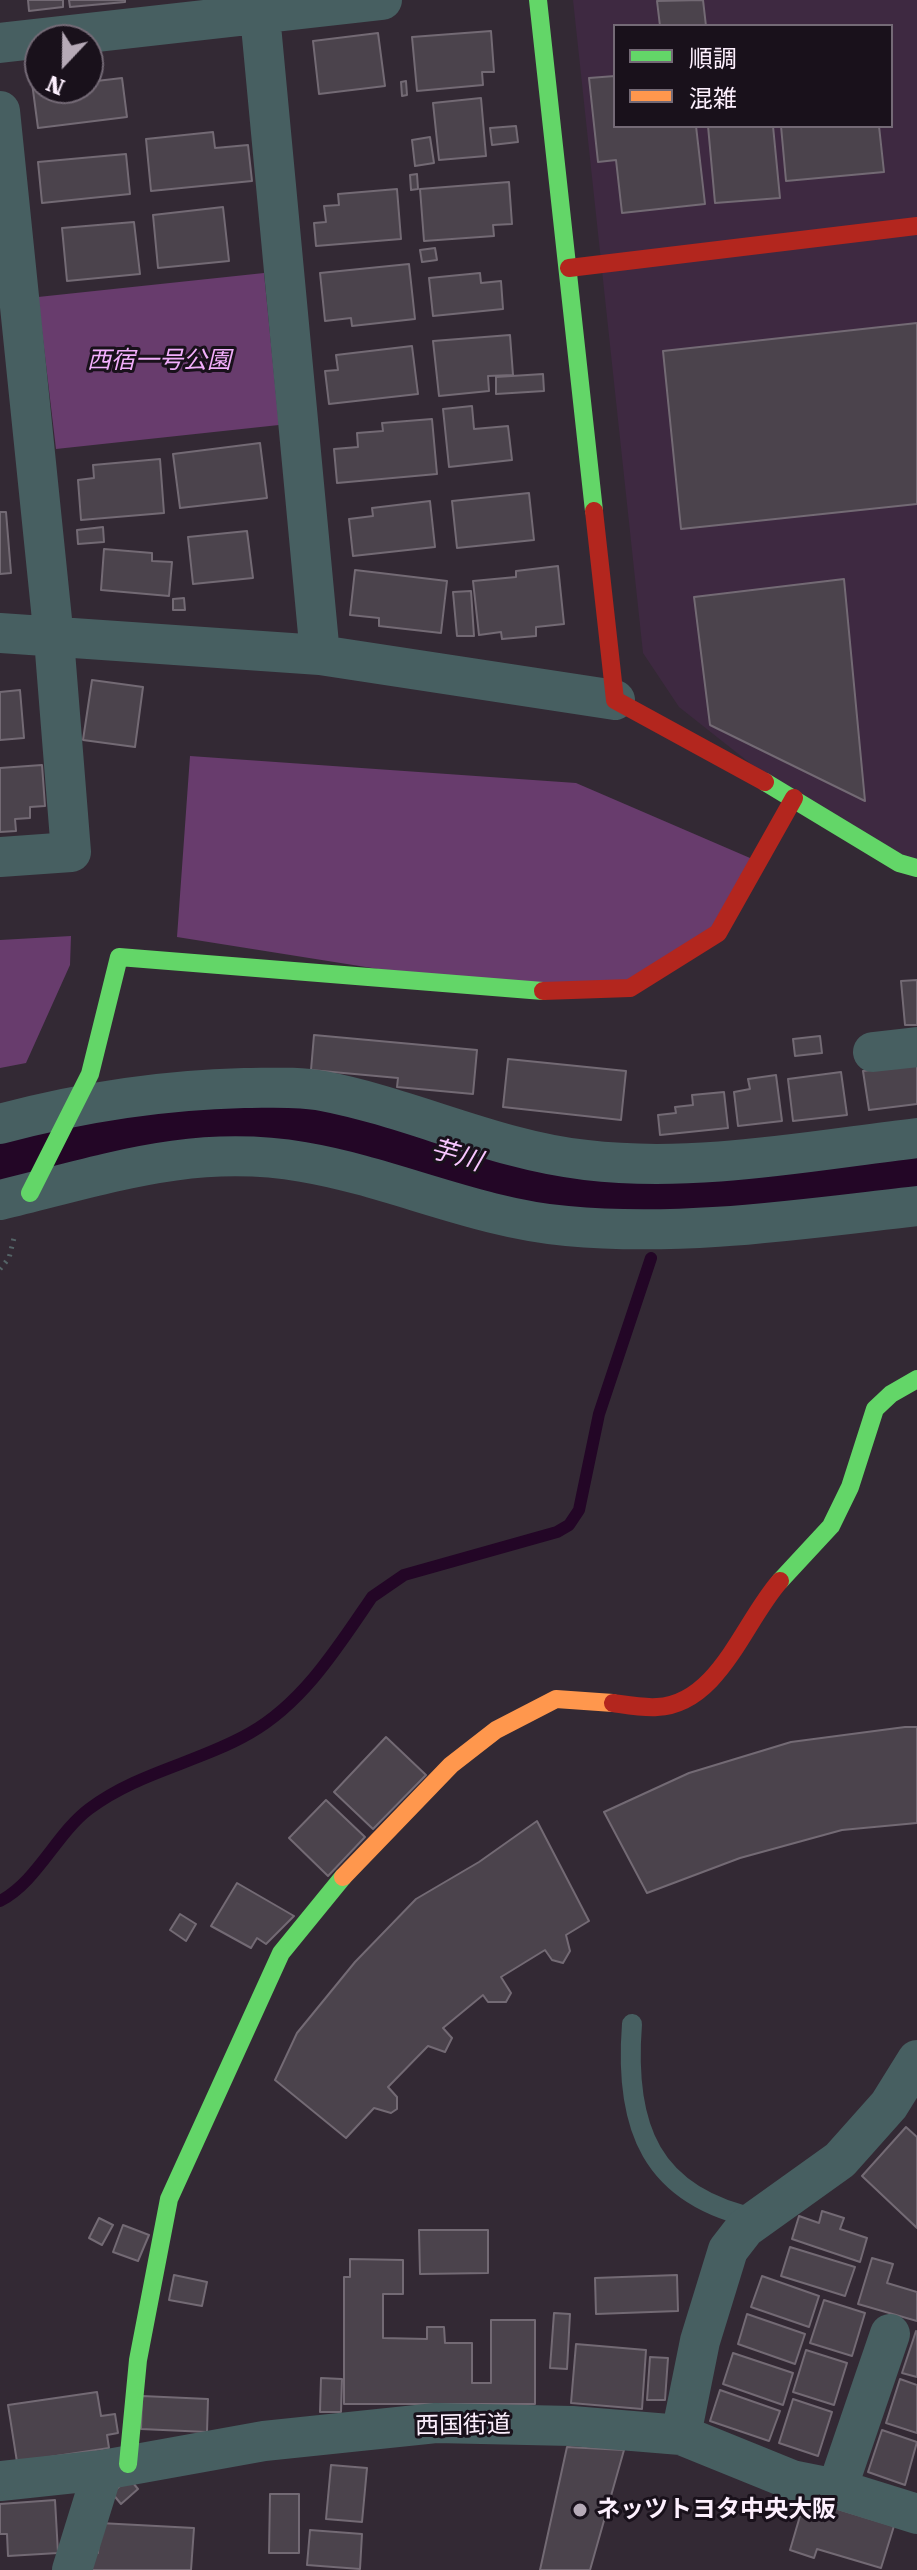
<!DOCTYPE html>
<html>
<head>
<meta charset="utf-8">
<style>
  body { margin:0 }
  #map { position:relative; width:917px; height:2570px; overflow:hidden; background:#332934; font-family:"Roboto Serif","Noto Sans JP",serif }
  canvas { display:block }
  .legend { position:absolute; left:613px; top:24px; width:280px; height:104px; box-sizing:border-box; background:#19111b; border:2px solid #746a76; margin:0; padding:10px 14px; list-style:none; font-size:24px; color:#fdf0fe }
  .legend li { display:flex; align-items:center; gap:16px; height:40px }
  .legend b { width:40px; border:2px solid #746a76 }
  .north { position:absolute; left:24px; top:24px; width:80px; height:80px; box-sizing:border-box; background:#19111b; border:2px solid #746a76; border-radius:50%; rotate:202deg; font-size:22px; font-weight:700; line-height:32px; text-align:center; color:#fdf0fe }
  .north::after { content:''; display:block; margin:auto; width:28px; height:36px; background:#b6aab7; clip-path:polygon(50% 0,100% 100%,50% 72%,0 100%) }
</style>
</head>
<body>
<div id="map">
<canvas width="917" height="2570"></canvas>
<ul class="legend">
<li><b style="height:10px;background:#63d668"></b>順調</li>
<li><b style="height:10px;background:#ff974d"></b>混雑</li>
</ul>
<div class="north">N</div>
</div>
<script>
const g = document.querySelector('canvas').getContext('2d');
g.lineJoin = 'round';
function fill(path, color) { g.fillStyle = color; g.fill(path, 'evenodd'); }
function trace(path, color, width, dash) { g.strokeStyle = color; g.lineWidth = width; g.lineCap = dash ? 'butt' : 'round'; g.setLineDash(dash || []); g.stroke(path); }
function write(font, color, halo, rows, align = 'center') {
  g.font = font + ' "Roboto Serif","Noto Sans JP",serif'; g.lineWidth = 6; g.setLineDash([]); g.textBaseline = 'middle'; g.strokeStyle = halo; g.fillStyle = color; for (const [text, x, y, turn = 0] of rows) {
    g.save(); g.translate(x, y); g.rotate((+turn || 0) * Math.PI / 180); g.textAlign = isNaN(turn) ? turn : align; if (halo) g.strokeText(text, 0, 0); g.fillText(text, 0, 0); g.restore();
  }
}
const built = new Path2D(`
  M573 0H917V868L794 798 679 707 643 653ZM615 26H891V126H615Z`);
const green = new Path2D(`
  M264 273 279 425 56 449 38 297Z
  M190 756 576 783 757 861 718 933 630 988 523 992 177 937Z
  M71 936 70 965 26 1063 0 1068V940Z`);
const stream = new Path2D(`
  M668 1206 674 1188
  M0 1901C37 1882 56 1834 89 1809 138 1772 198 1763 250 1733 303 1703 338 1647 372 1597L404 1575 557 1532 569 1525 579 1510 599 1414 651 1258`);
const river = new Path2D(`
  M0 1156C118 1124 236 1101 357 1128 444 1147 526 1182 616 1188 650 1191 684 1186 718 1184 785 1179 851 1171 917 1165`);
const building = new Path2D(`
  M28 0H63V7L29 11Z
  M69 0H125V2L70 7Z
  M703 0 706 26H660L657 1Z
  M491 31 494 72H482L483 85 417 91 412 37Z
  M378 33 385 86 319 94 313 41Z
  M40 74V88H88V82L122 78 127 117 38 128 31 75Z
  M615 76V126H696L705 204 622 213 616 160 598 162 589 78Z
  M406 81 407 95 402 96 401 82Z
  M481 98 486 156 439 160 433 103Z
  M516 126 518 142 492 145 490 128Z
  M708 126H773L780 198 715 203Z
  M781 126H879L884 172 786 181Z
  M213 132 215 148 248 145 252 181 151 191 146 139Z
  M430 137 434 163 415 166 412 140Z
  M126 154 130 194 42 203 38 162Z
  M417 174 418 189 411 190 410 175Z
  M509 182 512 224 493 225 494 236 424 241 420 189Z
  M397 189 401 239 316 246 314 223 326 222 324 206 339 205 338 194Z
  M223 207 229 261 158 268 153 215Z
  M134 222 140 274 67 281 62 228Z
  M435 248 437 260 422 262 420 250Z
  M409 264 415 319 352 326 351 318 325 321 320 273Z
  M480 273 481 283 501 281 503 309 433 316 429 278Z
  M917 323V504L681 529 663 351Z
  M510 335 513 375 488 376 489 391 439 396 433 341Z
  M412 346 418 394 329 404 325 371 338 370 336 355Z
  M543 374 544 391 496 394V377Z
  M472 406 474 429 508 426 512 460 449 467 443 409Z
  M432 419 437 474 337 483 334 449 358 447 357 433 383 431 382 423Z
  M260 443 267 498 180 508 173 454Z
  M160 459 164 513 81 520 78 480 94 478 93 465Z
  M529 493 534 540 457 548 452 501Z
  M430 501 435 547 353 556 349 519 373 516 372 508Z
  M0 512H6L11 573 0 574Z
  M103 527 104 542 78 544 77 530Z
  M247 531 253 578 193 584 188 537Z
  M104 549 152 553V561L172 562 169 596 101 590Z
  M558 566 564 624 536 627V636L502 639 501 632 479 635 473 581 516 577V571Z
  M355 570 447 581 441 633 379 626V618L350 615Z
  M844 579 865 801 710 725 694 597Z
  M471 591 474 636H457L453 592Z
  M184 598 185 610H173V599Z
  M92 680 143 687 135 747 83 740Z
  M20 690 24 738 0 740V692Z
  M42 765 45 806 30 807V818L15 819 16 831 0 832V768Z
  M917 980V1025H905L901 981Z
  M314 1035 477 1050 473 1094 397 1087 398 1078 311 1070Z
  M820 1036 822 1053 795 1056 793 1039Z
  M508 1059 626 1071 621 1120 503 1107Z
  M917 1064V1104L869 1110 863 1071Z
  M841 1072 847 1115 793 1121 788 1079Z
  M776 1075 782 1121 738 1126 734 1092 750 1089 748 1079Z
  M724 1092 728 1128 660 1135 658 1115 676 1113 675 1107 693 1105 692 1095Z
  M905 1727H917V1823L842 1830 740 1858 647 1893 604 1812 689 1773 791 1742Z
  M386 1737 426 1775 373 1829 334 1792Z
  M326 1800 365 1837 328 1876 289 1838Z
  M537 1821 589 1921 566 1935 570 1951 563 1963 552 1960 545 1950 501 1977 511 1993 506 2002H488L483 1995 443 2028 452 2038 445 2052 428 2046 388 2087 397 2097V2109L391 2113 374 2108 346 2138 275 2080 297 2033 355 1962 416 1899 479 1862Z
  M237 1883 294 1916 266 1944 257 1938 251 1948 211 1926Z
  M180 1914 196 1924 186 1941 170 1930Z
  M906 2127 917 2137V2228L862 2176Z
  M822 2211 844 2218 840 2229 867 2238 860 2262 792 2239 799 2216 819 2223Z
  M99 2218 113 2225 102 2245 89 2238Z
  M123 2225 149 2235 138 2261 113 2252Z
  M419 2230H488V2273L420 2274Z
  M790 2247 855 2267 845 2296 781 2276Z
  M872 2258 893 2264 887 2283 917 2292V2321L858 2304Z
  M350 2259 403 2260V2294H383V2338L427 2339V2327H444L445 2343H472V2383H491V2320H535V2404H344V2277H350Z
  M174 2275 207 2282 202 2306 169 2300Z
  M677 2275 678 2311 596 2314 595 2278Z
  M762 2276 819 2296 809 2327 751 2307Z
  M824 2300 865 2313 852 2356 810 2343Z
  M554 2313 570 2314 567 2369 550 2368Z
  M747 2314 805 2334 795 2364 738 2344Z
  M916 2331 917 2332V2377L902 2373Z
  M576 2344 646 2350 642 2409 571 2403Z
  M806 2350 847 2363 834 2405 793 2392Z
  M733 2353 793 2373 783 2405 723 2384Z
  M650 2357 668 2358 665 2400H647Z
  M321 2378 342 2379 341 2412H320Z
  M900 2379 917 2385V2433L886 2423Z
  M720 2390 780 2411 769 2441 710 2421Z
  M97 2392 101 2416 115 2414 118 2433 107 2435 109 2448 17 2462 8 2405Z
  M142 2396 208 2399 207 2432 141 2429Z
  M793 2399 832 2412 818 2456 779 2443Z
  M882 2430 917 2442 905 2485 868 2472Z
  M567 2447 624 2450 590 2570H540Z
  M331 2465 367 2468 362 2522 326 2519Z
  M129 2478 138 2489 121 2504 112 2493Z
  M270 2494H299V2553H269Z
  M805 2499 894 2526 881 2568 817 2549 814 2558 790 2550Z
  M55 2500 58 2553 8 2556 7 2534H0V2504Z
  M100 2523 194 2528 191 2570H89L90 2553H98Z
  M310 2530 362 2534 360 2569 307 2565Z`);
const path = new Path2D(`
  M0 1269 9 1258 14 1238`);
const lane = new Path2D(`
  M632 2024C624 2126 650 2197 759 2219`);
const street = new Path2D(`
  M260 15 320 655
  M0 43 382 0
  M0 111 54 639 71 852 0 857
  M0 633 320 655 615 700
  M873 1052 917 1047
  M0 1124C82 1102 160 1090 244 1088 270 1088 297 1086 323 1091 412 1108 495 1150 586 1160 694 1173 809 1151 917 1138
  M0 1200C105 1175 193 1143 303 1162 392 1177 476 1218 567 1226 683 1237 802 1219 917 1206
  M681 2435 700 2341 728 2250 745 2228 840 2160 889 2105 917 2060
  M0 2481 103 2470 264 2441 436 2423 572 2426 681 2435 792 2480 837 2489 917 2514
  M837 2489 890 2334
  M72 2570 103 2470`);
const fast = new Path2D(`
  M538 0 594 511
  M765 782 899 863 917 868
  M30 1193 90 1074 119 957 543 991
  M780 1581 831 1526 850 1487 875 1409 891 1394 917 1379
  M128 2464 138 2360 169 2199 281 1953 343 1877`);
const slow = new Path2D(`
  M343 1877 451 1765 496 1730 556 1699 613 1703`);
const jam = new Path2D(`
  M569 268 917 226
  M594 511 615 700 765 782
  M543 991 630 988 718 933 794 798
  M613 1703C627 1705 643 1708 657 1707 719 1704 744 1621 780 1581`);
const markers = [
  [580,2510,8,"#b6aab7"]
];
const parkNames = [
  ["西宿一号公園",159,361]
];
const streetNames = [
  ["西国街道",463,2426,-1]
];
const poiNames = [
  ["ネッツトヨタ中央大阪",596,2510]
];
const waterNames = [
  ["芋川",456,1156,16]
];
fill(built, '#3e2941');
fill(green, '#683c6d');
trace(stream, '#230626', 12);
trace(river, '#230626', 74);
fill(building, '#4b434c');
trace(building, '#736a74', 2);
trace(path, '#546366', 5, [2, 6]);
trace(lane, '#475f61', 20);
trace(street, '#475f61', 40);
trace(fast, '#63d668', 18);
trace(slow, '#ff974d', 18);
trace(jam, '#b3261e', 18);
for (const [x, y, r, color] of markers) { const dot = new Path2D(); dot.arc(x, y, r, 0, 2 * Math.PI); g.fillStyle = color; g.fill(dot); trace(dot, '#19111b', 3); }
write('italic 24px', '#f2affb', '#19111b', parkNames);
write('24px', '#fdf0fe', '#19111b', streetNames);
write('bold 24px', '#fdf0fe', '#19111b', poiNames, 'left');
write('italic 26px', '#f8c6ff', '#19111b', waterNames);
</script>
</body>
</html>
